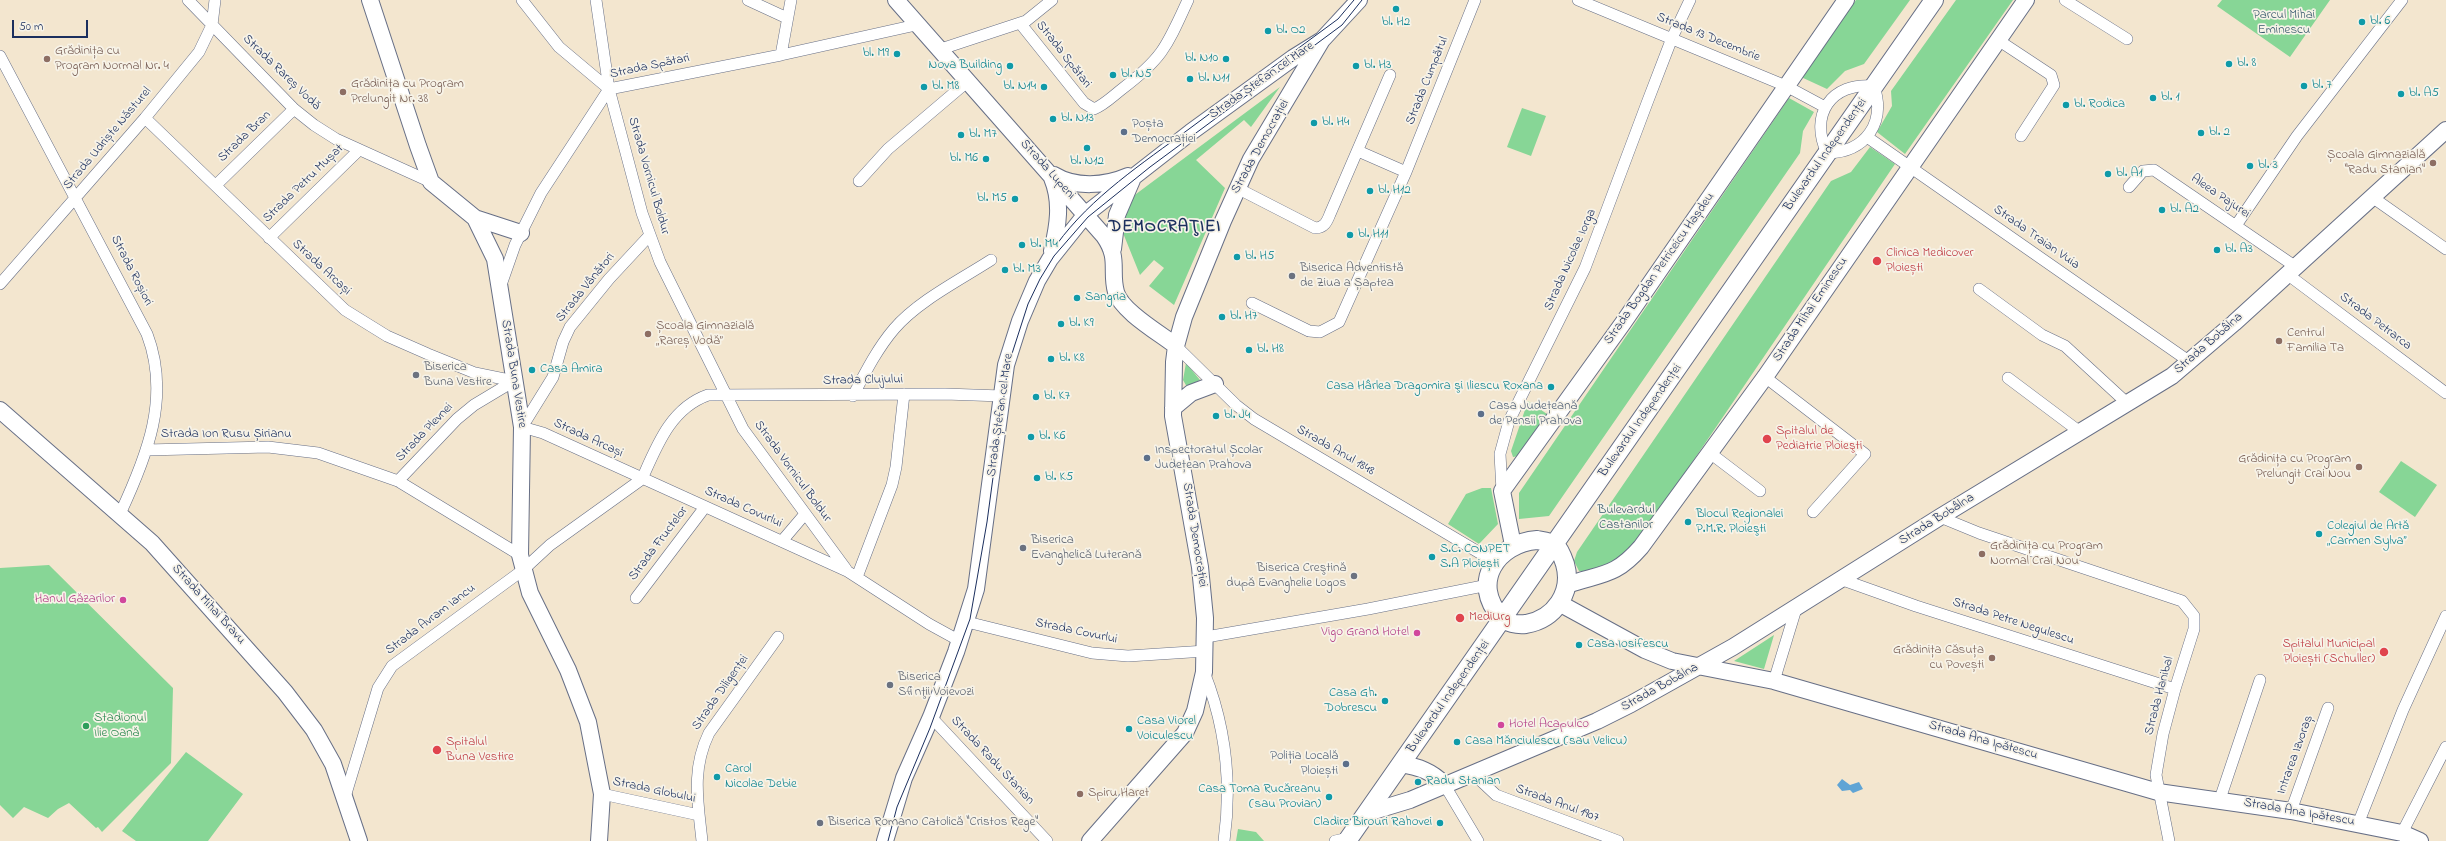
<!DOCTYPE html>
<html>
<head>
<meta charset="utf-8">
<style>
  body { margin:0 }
  #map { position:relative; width:2446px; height:841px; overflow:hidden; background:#f3e6cf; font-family:"Indie Flower",sans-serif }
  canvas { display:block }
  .scale { position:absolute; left:12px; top:20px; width:76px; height:18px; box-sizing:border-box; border:2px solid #1b2f5e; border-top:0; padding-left:5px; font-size:12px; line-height:14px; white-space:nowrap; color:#1b2f5e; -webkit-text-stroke:3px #f7f3e8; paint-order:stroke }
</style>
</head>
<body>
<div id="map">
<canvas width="2446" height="841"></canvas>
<div class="scale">50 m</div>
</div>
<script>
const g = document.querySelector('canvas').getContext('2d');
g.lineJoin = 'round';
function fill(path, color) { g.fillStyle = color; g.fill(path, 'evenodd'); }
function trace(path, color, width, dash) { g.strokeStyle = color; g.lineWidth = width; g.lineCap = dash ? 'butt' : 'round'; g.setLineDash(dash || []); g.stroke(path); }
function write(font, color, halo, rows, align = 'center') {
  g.font = font + ' "Indie Flower",sans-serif'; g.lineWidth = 3.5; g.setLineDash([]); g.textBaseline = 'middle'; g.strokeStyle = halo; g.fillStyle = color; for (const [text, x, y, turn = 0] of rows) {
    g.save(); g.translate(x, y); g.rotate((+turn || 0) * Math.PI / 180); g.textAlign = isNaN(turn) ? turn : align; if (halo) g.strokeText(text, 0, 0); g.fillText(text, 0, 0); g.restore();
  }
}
const green = new Path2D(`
  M1856 0H1910L1864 64 1845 71 1827 89 1801 77Z
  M1956 0H2013L1905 154 1877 132 1892 106 1891 91Z
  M2222 0H2330L2290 57 2217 6Z
  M1280 87 1251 127 1244 120 1196 160 1225 188 1174 305 1149 286 1164 268 1154 260 1140 275 1123 233V221L1132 197Z
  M1789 98 1814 112 1803 131 1800 153 1549 516 1519 519V493Z
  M1522 108 1546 116 1531 156 1507 147Z
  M1870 147 1895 164 1644 533C1623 557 1614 572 1579 571L1574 561 1577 552 1831 181 1851 172Z
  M1186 363 1200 380 1187 387 1183 380Z
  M1528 401 1547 414 1519 456 1513 457 1511 451Z
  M2401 461 2437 485 2415 517 2379 492Z
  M1482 488H1491L1498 524 1479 544 1448 524 1466 494Z
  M49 565 173 688 171 763 102 832 98 827 96 828 69 803 58 809 48 818 24 807 13 818 0 805V568Z
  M1774 635 1764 669 1734 661Z
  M186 752 243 794 208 841H136L122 831Z
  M1238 829 1256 832 1264 841H1236Z`);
const water = new Path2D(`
  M1842 779 1850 785 1859 782 1863 789 1853 793 1850 790 1842 791 1837 785Z`);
const street = new Path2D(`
  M188 0 294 109 314 125 336 139 431 182
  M522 0 559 47 609 89
  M596 0 609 89 642 213 660 262 743 429 846 569
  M748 0 787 18
  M1578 0 1786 86 1825 107
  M2065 0 2127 39
  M1020 23 1084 103 1094 109C1104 105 1113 96 1122 89 1163 58 1167 46 1188 0
  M1998 40 2051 75 2054 85 2021 136
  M938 50 1026 21 1052 0
  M781 55 791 0
  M0 56 147 334C171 397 147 456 120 514
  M1874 86C1886 123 1866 152 1827 153 1809 115 1831 82 1874 86Z
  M145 118 345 310 387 336 428 354 475 373 514 381
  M1867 137 2190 362
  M1358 151 1406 172
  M859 181 888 149 967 82
  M216 185 294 109
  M2129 187 2143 171 2154 170 2296 267
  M1237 188 1315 228C1324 228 1327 222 1330 214L1390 75
  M2372 197 2446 249
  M2237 224 2297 136 2402 0
  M649 236 609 279 570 327 563 342 553 377 522 427 543 433 847 571 929 624 960 641
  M269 238 359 150
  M2287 274 2446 393
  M0 284 145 118 199 52 212 25 215 0
  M501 285 515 245 541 193 609 89 781 55 916 25
  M1979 289 2042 335 2065 346 2128 404
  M1252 303 1309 331 1320 332 1339 322 1406 172 1475 0
  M1176 346 1236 405 1254 419 1495 562
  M1765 377 1865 454 1813 512
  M2008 378 2080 432
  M853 396C865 373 877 349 894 329 918 301 960 280 991 260
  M146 450 268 447 318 453 398 481 520 555
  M1710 453 1760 491
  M642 479C657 445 671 408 708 395L945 394 1002 396
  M398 481 457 419 474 405 514 381
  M1502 491 1500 454 1509 421 1585 268 1647 103 1672 38 1690 0
  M1940 517 1979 533 2182 601 2194 616V629L2175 689 2163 734 2156 775 2169 841
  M782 541 805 514
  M857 577 892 485 896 467 904 394
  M1843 580 1916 606 2175 689
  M636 598 705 507
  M967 622 1092 653 1128 656 1206 651
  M1206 637 1368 609 1488 585
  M1204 672C1226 727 1232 783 1224 841
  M1774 681 1796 609
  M931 717 1047 841
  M1475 771 1480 780 1496 795 1618 841
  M1444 784 1478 841
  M602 794 699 815
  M345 797 378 688 392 666 523 570 550 545 642 479
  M2220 799 2260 680
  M2291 811 2328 708
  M2358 824 2403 710 2446 616
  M2402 833 2446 747
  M702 841C698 802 691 770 709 733L778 637
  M1335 841 1349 838`);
const secondary = new Path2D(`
  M370 0 418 146 431 182 475 218 495 259 522 427 520 555 530 593 568 670 588 722 602 794 599 841
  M896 0 1104 236C1120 259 1110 270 1116 292 1121 311 1161 334 1176 346
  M1054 175C1075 188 1105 186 1128 176
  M1052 178C1062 202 1058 226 1052 251
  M475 218 521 233
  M1113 249 1117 215 1132 180
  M1173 408 1191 393 1215 384
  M0 410 152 543 285 692 314 730 333 764 359 841
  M1513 545 1502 491 1623 323 1846 0
  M1567 585C1602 573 1615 577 1641 547L1765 377 2026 0
  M1559 603 1645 650 1672 661 1774 681 2158 792 2291 811 2402 833 2420 841
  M1401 764C1419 767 1431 771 1444 784
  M1367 813 1410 800 1597 721 1631 704 1733 647 1940 517 2172 376 2234 323 2446 130
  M885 841 904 778 931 717 956 652 976 589 1006 365 1020 321 1037 281 1050 259 1086 214 1191 132 1293 58 1322 40
  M1090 841 1185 733 1195 711 1204 672 1205 618 1200 567 1173 416 1174 362 1176 346 1184 317 1223 221 1251 159 1322 40 1359 0`);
const primary = new Path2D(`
  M1537 540C1543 541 1551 542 1555 545 1560 549 1563 558 1565 564 1573 592 1555 619 1526 624 1517 625 1507 623 1501 617 1470 583 1497 543 1537 540Z
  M1347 841 1934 0`);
const tram = new Path2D(`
  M1057 244C1091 197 1143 163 1189 129 1239 92 1289 55 1338 19L1354 0
  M888 841 897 807 930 728 970 619 987 522 1008 366 1028 304 1040 279 1054 256 1088 217 1150 167 1342 25 1362 0`);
const markers = [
  [1396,9,4,"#0f9aa8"],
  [2362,22,4,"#0f9aa8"],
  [1268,31,4,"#0f9aa8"],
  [897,54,4,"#0f9aa8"],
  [47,59,4,"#8d6e63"],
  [1226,59,4,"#0f9aa8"],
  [2229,64,4,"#0f9aa8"],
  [1010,66,4,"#0f9aa8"],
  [1356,66,4,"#0f9aa8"],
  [1113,75,4,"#0f9aa8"],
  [1190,79,4,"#0f9aa8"],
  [2304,86,4,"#0f9aa8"],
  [924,87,4,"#0f9aa8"],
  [1044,87,4,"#0f9aa8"],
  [343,92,4,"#8d6e63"],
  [2401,94,4,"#0f9aa8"],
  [2153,98,4,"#0f9aa8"],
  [2066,105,4,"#0f9aa8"],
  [1053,119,4,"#0f9aa8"],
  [1314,123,4,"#0f9aa8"],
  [1124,132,4,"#5c6f8a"],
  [2201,133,4,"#0f9aa8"],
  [961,135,4,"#0f9aa8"],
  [1087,148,4,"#0f9aa8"],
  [986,159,4,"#0f9aa8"],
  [2433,163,4,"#8d6e63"],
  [2250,166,4,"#0f9aa8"],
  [2108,174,4,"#0f9aa8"],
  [1370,191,4,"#0f9aa8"],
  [1015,199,4,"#0f9aa8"],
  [2162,210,4,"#0f9aa8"],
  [1350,235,4,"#0f9aa8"],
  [1022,245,4,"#0f9aa8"],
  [2217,250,4,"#0f9aa8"],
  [1237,257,4,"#0f9aa8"],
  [1877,261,5,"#e0444e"],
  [1005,270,4,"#0f9aa8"],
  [1292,276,4,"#6b7280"],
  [1077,298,4,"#0f9aa8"],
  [1222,317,4,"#0f9aa8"],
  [1061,324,4,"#0f9aa8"],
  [648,334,4,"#8d6e63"],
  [2279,341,4,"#8d6e63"],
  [1249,350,4,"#0f9aa8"],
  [1051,359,4,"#0f9aa8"],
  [532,370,4,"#0f9aa8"],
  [416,375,4,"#6b7280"],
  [1551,387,4,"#0f9aa8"],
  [1036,397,4,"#0f9aa8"],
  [1481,414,4,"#5c6f8a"],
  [1216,416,4,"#0f9aa8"],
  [1031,437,4,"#0f9aa8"],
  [1767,439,5,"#e0444e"],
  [1147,458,4,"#5c6f8a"],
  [2359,467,4,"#8d6e63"],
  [1037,478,4,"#0f9aa8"],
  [1688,522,4,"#0f9aa8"],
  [2319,534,4,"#0f9aa8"],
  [1023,548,4,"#6b7280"],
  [1982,554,4,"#8d6e63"],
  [1432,557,4,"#0f9aa8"],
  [1354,576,4,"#6b7280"],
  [123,600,4,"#d1479c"],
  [1460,618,5,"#e0444e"],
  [1417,633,4,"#d1479c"],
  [1579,645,4,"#0f9aa8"],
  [2384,652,5,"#e0444e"],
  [1992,658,4,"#8d6e63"],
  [890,685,4,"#6b7280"],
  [1385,701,4,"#0f9aa8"],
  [1501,725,4,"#d1479c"],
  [86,726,4,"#2e9e5b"],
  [1129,729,4,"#0f9aa8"],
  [1457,742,4,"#0f9aa8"],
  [437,750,5,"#e0444e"],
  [1346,764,4,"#5c6f8a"],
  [717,777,4,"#0f9aa8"],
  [1418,782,4,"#0f9aa8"],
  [1080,794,4,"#8d6e63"],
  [1329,797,4,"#0f9aa8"],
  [820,823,4,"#6b7280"],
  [1440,823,4,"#0f9aa8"]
];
const parkNames = [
  ["Parcul Mihai",2284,16],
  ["Eminescu",2284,31],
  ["Bulevardul",1626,511],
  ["Castanilor",1626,526]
];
const cultureNames = [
  ["bl. 6",2370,22],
  ["bl. H2",1396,23,"center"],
  ["bl. O2",1276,31],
  ["bl. M9",889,54,"right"],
  ["bl. N10",1218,59,"right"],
  ["bl. 8",2237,64],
  ["Nova Building",1002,66,"right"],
  ["bl. H3",1364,66],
  ["bl. N5",1121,75],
  ["bl. N11",1198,79],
  ["bl. 7",2312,86],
  ["bl. M8",932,87],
  ["bl. N14",1036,87,"right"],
  ["bl. A5",2409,94],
  ["bl. 1",2161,98],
  ["bl. Rodica",2074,105],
  ["bl. N13",1061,119],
  ["bl. H4",1322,123],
  ["bl. 2",2209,133],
  ["bl. M7",969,135],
  ["bl. M6",978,159,"right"],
  ["bl. N12",1087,162,"center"],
  ["bl. 3",2258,166],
  ["bl. A1",2116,174],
  ["bl. H12",1378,191],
  ["bl. M5",1007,199,"right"],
  ["bl. A2",2170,210],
  ["bl. H11",1358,235],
  ["bl. M4",1030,245],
  ["bl. A3",2225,250],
  ["bl. H5",1245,257],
  ["bl. M3",1013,270],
  ["Sangria",1085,298],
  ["bl. H7",1230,317],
  ["bl. K9",1069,324],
  ["bl. H8",1257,350],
  ["bl. K8",1059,359],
  ["Casa Amira",540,370],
  ["Casa Hârlea Dragomira şi Iliescu Roxana",1543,387,"right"],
  ["bl. K7",1044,397],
  ["bl. J4",1224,416],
  ["bl. K6",1039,437],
  ["bl. K5",1045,478],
  ["Blocul Regionalei",1696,515],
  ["P.M.R. Ploieşti",1696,530],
  ["Colegiul de Artă",2327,527],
  ["„Carmen Sylva”",2327,542],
  ["S.C. CONPET",1440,550],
  ["S.A Ploiești",1440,565],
  ["Casa Iosifescu",1587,645],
  ["Casa Gh.",1377,694,"right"],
  ["Dobrescu",1377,709,"right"],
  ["Casa Viorel",1137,722],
  ["Voiculescu",1137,737],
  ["Casa Mănciulescu (sau Velicu)",1465,742],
  ["Carol",725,770],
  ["Nicolae Debie",725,785],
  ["Radu Stanian",1426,782],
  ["Casa Toma Rucăreanu",1321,790,"right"],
  ["(sau Provian)",1321,805,"right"],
  ["Cladire Birouri Rahovei",1432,823,"right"]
];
const streetNames = [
  ["Strada 13 Decembrie",1708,38,22],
  ["Strada Spătari",1063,55,52],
  ["Strada Spătari",650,67,-12],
  ["Strada Rareș Vodă",281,73,44],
  ["Strada Ștefan cel Mare",1262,81,-35],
  ["Strada Cumpătul",1428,81,-68],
  ["Strada Bran",245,137,-44],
  ["Strada Udriște Năsturel",108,139,-50],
  ["Strada Democrației",1261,147,-61],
  ["Bulevardul Independenței",1826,155,-55],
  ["Strada Lupeni",1047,170,48],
  ["Strada Vornicul Boldur",648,176,74],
  ["Strada Petru Mușat",304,184,-44],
  ["Aleea Pajurei",2220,197,34],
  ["Strada Traian Vuia",2036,238,35],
  ["Strada Nicolae Iorga",1571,260,-66],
  ["Strada Arcași",321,268,43],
  ["Strada Bogdan Petriceicu Hașdeu",1660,269,-55],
  ["Strada Roșiori",131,271,63],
  ["Strada Vânători",586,288,-51],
  ["Strada Mihai Eminescu",1811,310,-56],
  ["Strada Petrarca",2375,322,37],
  ["Strada Bobâlna",2209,344,-41],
  ["Strada Buna Vestire",513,374,81],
  ["Strada Clujului",863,381,-1],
  ["Strada Ștefan cel Mare",1001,415,-82],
  ["Bulevardul Independenței",1641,421,-55],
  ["Strada Plevnei",425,433,-46],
  ["Strada Ion Rusu Șirianu",226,435],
  ["Strada Arcași",588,439,25],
  ["Strada Anul 1848",1335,451,30],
  ["Strada Vornicul Boldur",792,472,54],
  ["Strada Covurlui",743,508,24],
  ["Strada Bobâlna",1937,520,-32],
  ["Strada Democrației",1194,535,81],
  ["Strada Fructelor",659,544,-53],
  ["Strada Mihai Bravu",208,605,48],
  ["Strada Avram Iancu",431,620,-37],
  ["Strada Petre Negulescu",2013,622,18],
  ["Strada Covurlui",1076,632,12],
  ["Strada Bobâlna",1660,688,-29],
  ["Strada Diligenței",721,693,-55],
  ["Strada Hanibal",2160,696,-75],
  ["Bulevardul Independenței",1449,697,-55],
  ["Strada Ana Ipătescu",1983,741,16],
  ["Intrarea Izvoraș",2296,755,-70],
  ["Strada Radu Stanian",992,761,47],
  ["Strada Globului",654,791,12],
  ["Strada Anul 1907",1557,804,20],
  ["Strada Ana Ipătescu",2299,813,10]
];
const educationNames = [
  ["Grădinița cu",55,52],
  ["Program Normal Nr. 4",55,67],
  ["Grădinița cu Program",351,85],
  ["Prelungit Nr. 38",351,100],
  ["Școala Gimnazială",2425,156,"right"],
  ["\"Radu Stanian\"",2425,171,"right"],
  ["Școala Gimnazială",656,327],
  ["„Rareș Vodă”",656,342],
  ["Centrul",2287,334],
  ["Familia Ta",2287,349],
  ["Grădinița cu Program",2351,460,"right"],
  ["Prelungit Crai Nou",2351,475,"right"],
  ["Grădinița cu Program",1990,547],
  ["Normal Crai Nou",1990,562],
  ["Grădinița Căsuța",1984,651,"right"],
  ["cu Povești",1984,666,"right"],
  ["Spiru Haret",1088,794]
];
const serviceNames = [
  ["Poșta",1132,125],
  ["Democrației",1132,140],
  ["Casa Județeană",1489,407],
  ["de Pensii Prahova",1489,422],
  ["Inspectoratul Școlar",1155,451],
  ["Județean Prahova",1155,466],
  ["Poliția Locală",1338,757,"right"],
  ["Ploiești",1338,772,"right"]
];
const healthNames = [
  ["Clinica Medicover",1886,254],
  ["Ploiești",1886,269],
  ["Spitalul de",1776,432],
  ["Pediatrie Ploieşti",1776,447],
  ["MediUrg",1469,618],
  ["Spitalul Municipal",2375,645,"right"],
  ["Ploiești (Schuller)",2375,660,"right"],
  ["Spitalul",446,743],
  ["Buna Vestire",446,758]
];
const worshipNames = [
  ["Biserica Adventistă",1300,269],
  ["de Ziua a Șaptea",1300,284],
  ["Biserica",424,368],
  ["Buna Vestire",424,383],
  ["Biserica",1031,541],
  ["Evanghelică Luterană",1031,556],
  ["Biserica Creştină",1346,569,"right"],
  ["după Evanghelie Logos",1346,584,"right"],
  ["Biserica",898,678],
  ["Sfinţii Voievozi",898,693],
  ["Biserica Romano Catolică \"Cristos Rege\"",828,823]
];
const hotelNames = [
  ["Hanul Găzarilor",115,600],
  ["Vigo Grand Hotel",1409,633],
  ["Hotel Acapulco",1509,725,"left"]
];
const leisureNames = [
  ["Stadionul",94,719],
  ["Ilie Oană",94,734]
];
const districtNames = [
  ["DEMOCRAŢIEI",1165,228]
];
fill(green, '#87d696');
fill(water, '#5fa4d5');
trace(street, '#676f86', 12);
trace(secondary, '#676f86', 18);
trace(primary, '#676f86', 20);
trace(street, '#fff', 11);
trace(secondary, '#fff', 16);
trace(primary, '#fff', 18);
trace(tram, '#1b2f5e', 1);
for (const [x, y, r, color] of markers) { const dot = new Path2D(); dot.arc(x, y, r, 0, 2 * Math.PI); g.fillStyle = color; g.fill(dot); trace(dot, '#f7f3e8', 1.5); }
write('13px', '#36596c', '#f7f3e8', parkNames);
write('13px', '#0d838f', '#f7f3e8', cultureNames, 'left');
write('13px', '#1b2f5e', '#f7f3e8', streetNames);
write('13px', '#785e54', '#f7f3e8', educationNames, 'left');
write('13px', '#4e5e75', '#f7f3e8', serviceNames, 'left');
write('13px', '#be3a42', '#f7f3e8', healthNames, 'left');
write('13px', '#5b616d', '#f7f3e8', worshipNames, 'left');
write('13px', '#b23c85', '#f7f3e8', hotelNames, 'right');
write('13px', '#27864d', '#f7f3e8', leisureNames, 'left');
g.letterSpacing = '1px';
write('bold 17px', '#1b2f5e', '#f7f3e8', districtNames);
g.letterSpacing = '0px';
</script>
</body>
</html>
